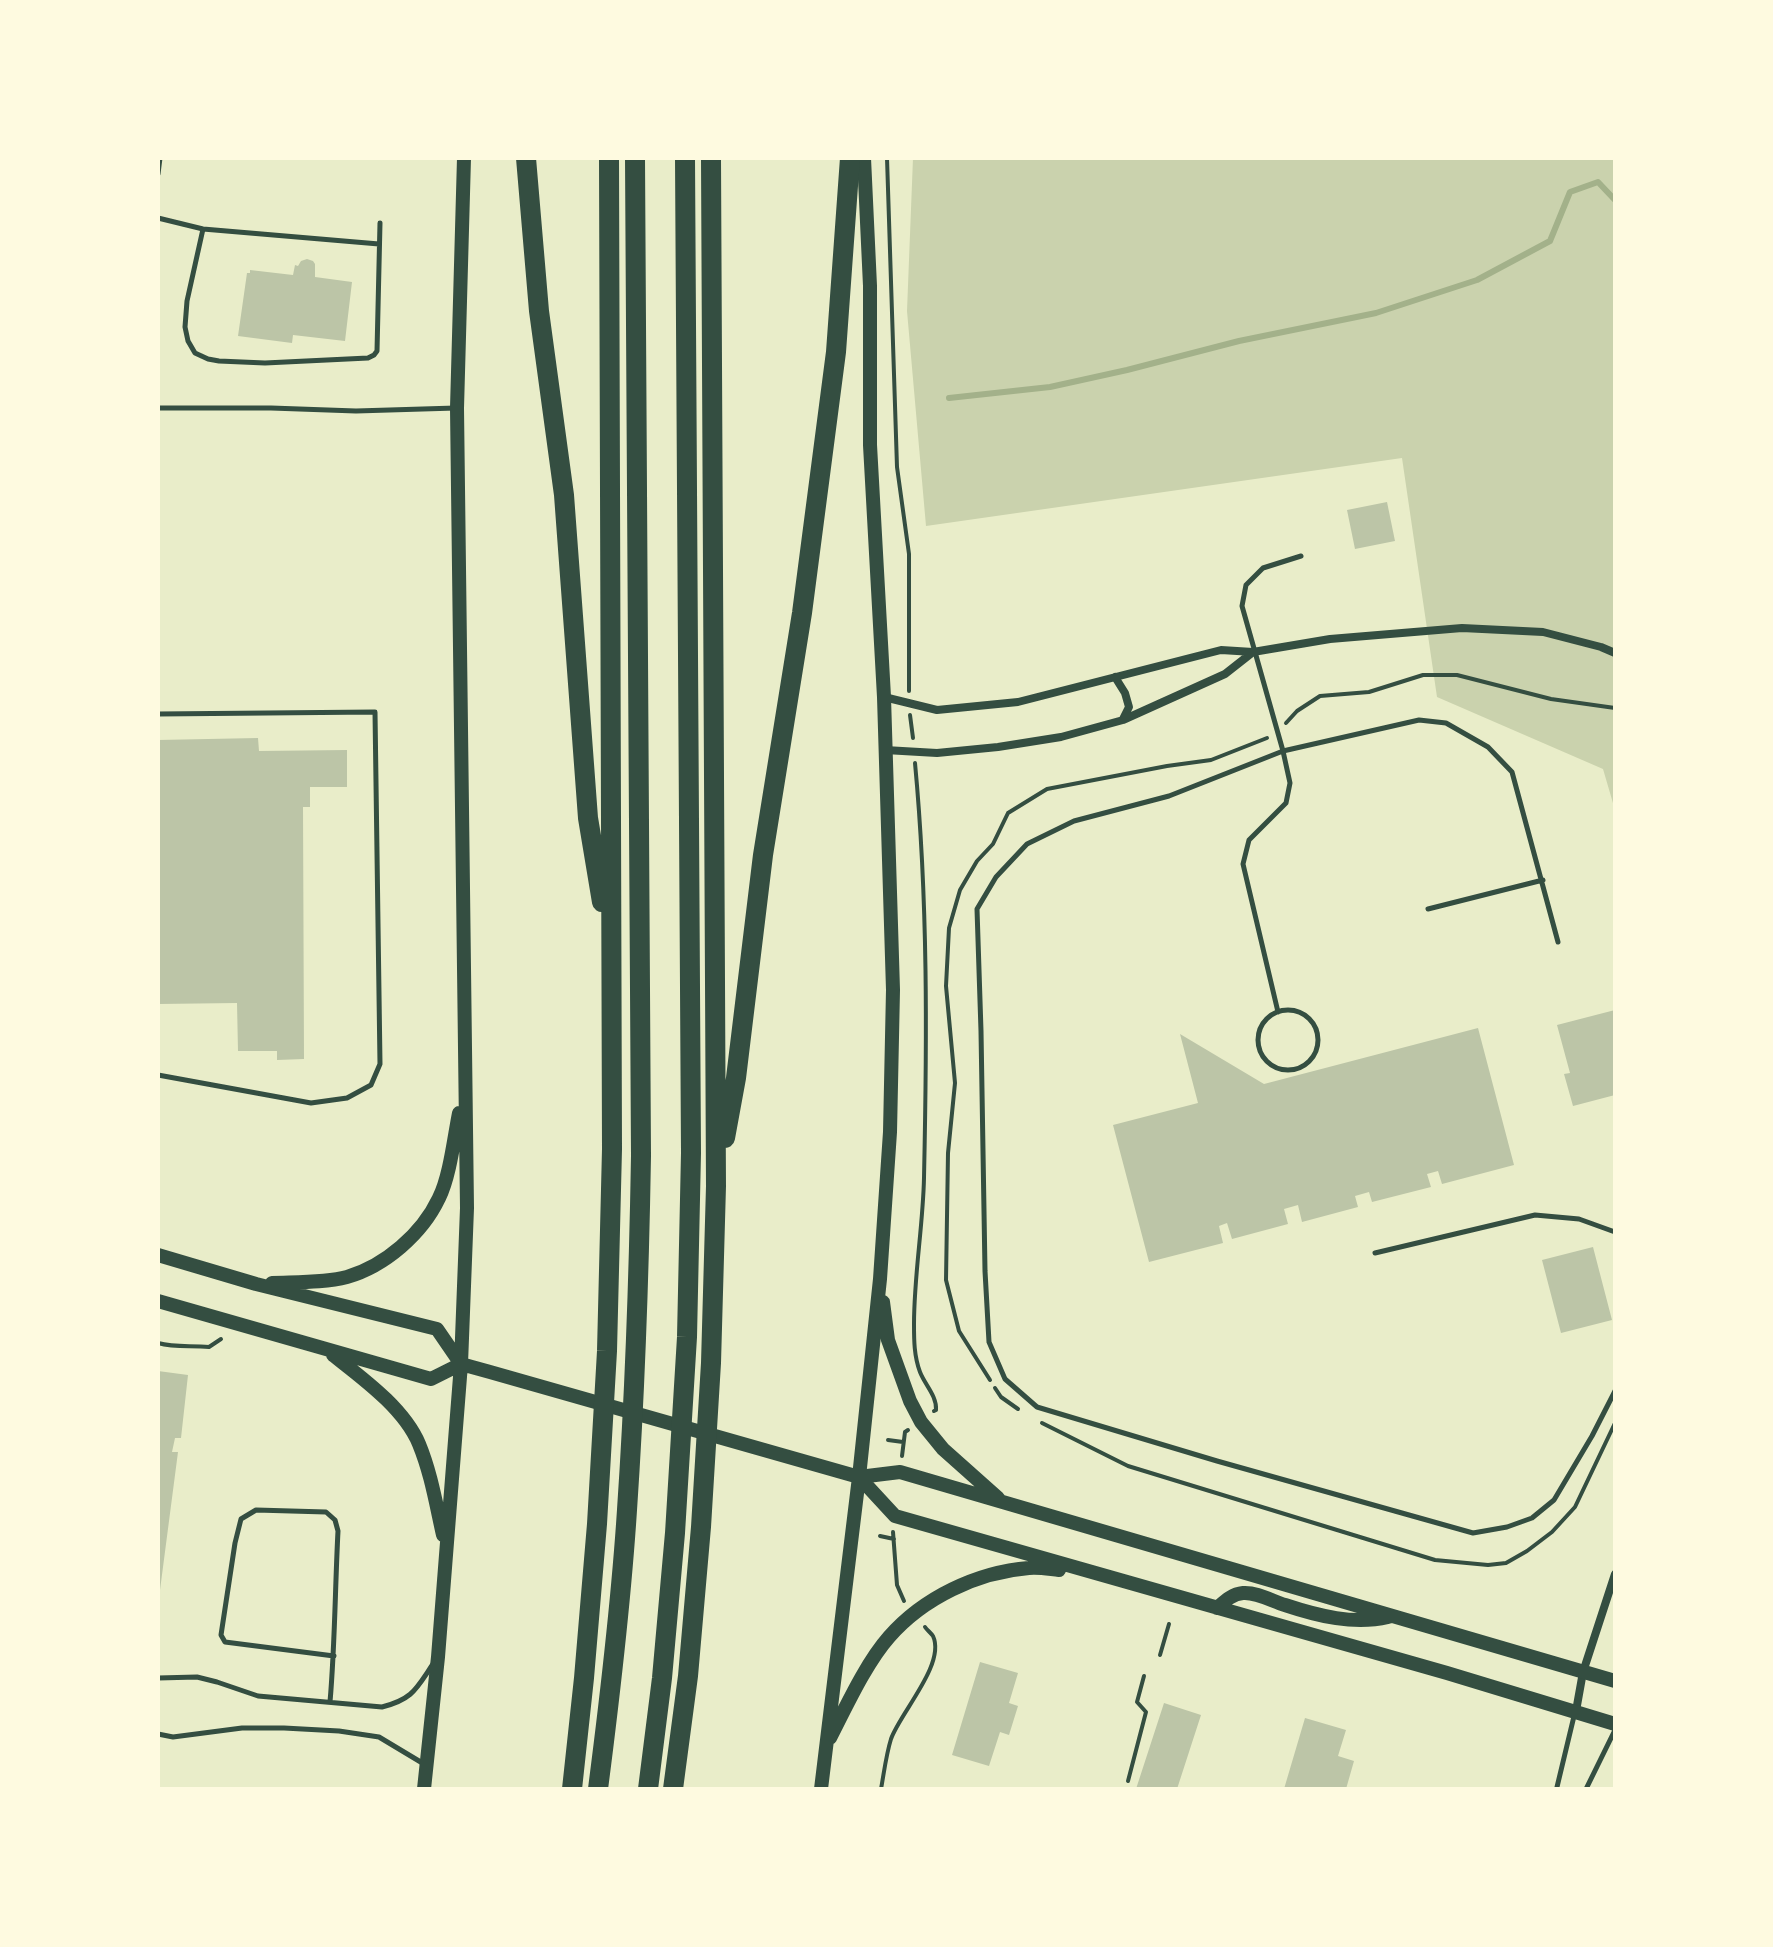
<!DOCTYPE html>
<html>
<head>
<meta charset="utf-8">
<style>
  body { margin:0 }
  #map { position:relative; width:1773px; height:1947px; overflow:hidden; background:#e9edc9; font-family:"DejaVu Sans",sans-serif }
  canvas { display:block }
  .frame { position:absolute; inset:0; border:160px solid #fefae0; pointer-events:none }
</style>
</head>
<body>
<div id="map">
<canvas width="1773" height="1947"></canvas>
<div class="frame"></div>
</div>
<script>
const g = document.querySelector('canvas').getContext('2d');
g.lineJoin = 'round';
function fill(path, color) { g.fillStyle = color; g.fill(path, 'evenodd'); }
function trace(path, color, width, dash) { g.strokeStyle = color; g.lineWidth = width; g.lineCap = dash ? 'butt' : 'round'; g.setLineDash(dash || []); g.stroke(path); }
const green = new Path2D(`
  M913 158H1615V810L1603 769 1437 697 1402 458 926 526 907 311Z`);
const stream = new Path2D(`
  M949 398 1050 387 1127 370 1239 341 1376 313 1477 280 1550 241 1570 192 1598 182 1615 200`);
const building = new Path2D(`
  M307 259 313 261 315 264V277L352 282 345 341 293 335 292 343 238 336 247 273H250V270L293 275 295 265 298 266 301 261Z
  M1387 502 1395 541 1355 549 1347 510Z
  M258 738 259 751 347 750V787H310V807H303L304 1059 277 1060V1051H238L237 1003 158 1004V740Z
  M1615 1010V1095L1573 1106 1564 1074 1570 1073 1557 1025Z
  M1478 1028 1514 1165 1442 1184 1438 1171 1427 1174 1431 1187 1372 1202 1369 1192 1355 1196 1358 1207 1302 1222 1298 1205 1284 1209 1288 1224 1232 1239 1227 1223 1219 1226 1223 1243 1149 1262 1113 1125 1198 1103 1180 1034 1264 1084Z
  M1593 1247 1612 1320 1561 1333 1542 1260Z
  M158 1371 188 1375 181 1438H175L172 1452H178L160 1590H158Z
  M980 1662 1018 1673 1009 1703 1018 1706 1009 1735 1000 1732 989 1766 952 1755Z
  M1164 1703 1201 1715 1177 1789H1136Z
  M1305 1718 1346 1730 1338 1756 1354 1761 1346 1789H1284Z`);
const path = new Path2D(`
  M887 158 897 467 909 554V691
  M910 715 913 738
  M1286 723 1297 711 1320 696 1369 692 1423 675H1457L1551 699 1615 708
  M915 763C928 901 927 1039 924 1178 923 1226 914 1275 914 1324 914 1340 914 1356 920 1372 925 1385 937 1396 936 1410L934 1411
  M158 1343C176 1348 191 1345 209 1347L221 1339
  M990 1380 959 1331 946 1280 948 1153 955 1083 946 986 949 928 960 890 977 861 993 844 1008 813 1047 789 1167 766 1211 760 1267 738
  M995 1388 1001 1397 1018 1409
  M1042 1423 1128 1466 1435 1560 1488 1565 1506 1563 1527 1551 1552 1532 1575 1507 1615 1423
  M888 1440 903 1442
  M902 1456 905 1432 908 1430
  M893 1532 897 1585 904 1601
  M880 1536 894 1539
  M1160 1655 1169 1624
  M1128 1781 1146 1712 1137 1702 1144 1676
  M881 1789C884 1773 886 1755 891 1739 900 1713 946 1664 933 1636 931 1633 927 1630 925 1627`);
const service = new Path2D(`
  M158 174 160 158
  M158 218 203 229 379 244
  M203 229 187 301 185 327 188 341 195 353 208 359 219 361 265 363 368 358 374 355 377 351 380 223
  M158 408H271L356 411 456 408
  M158 714 375 712 380 1064 371 1085 347 1098 311 1103 158 1075
  M1428 909 1543 880
  M1558 942 1512 772 1488 747 1446 723 1419 720 1283 751 1169 796 1074 821 1027 844 996 877 977 909 981 1031 985 1271 989 1342 1005 1379 1037 1407 1217 1461 1473 1533 1507 1527 1532 1518 1554 1500 1592 1436 1615 1391
  M1258 1040a30 30 0 1 1 60 0a30 30 0 1 1-60 0Z
  M1278 1012 1243 864 1249 840 1286 803 1290 783 1283 751 1242 606 1246 585 1263 568 1301 556
  M1375 1253 1535 1215 1579 1219 1615 1232
  M158 1678 197 1677 217 1682 258 1696 382 1707C413 1699 416 1689 433 1664
  M330 1702C335 1645 335 1588 338 1531L335 1520 326 1512 256 1510 241 1519 235 1543 221 1635 225 1642 334 1656
  M158 1734 173 1737 242 1728H284L339 1731 379 1737 424 1764
  M1557 1787 1575 1712
  M1586 1789 1615 1730`);
const minor = new Path2D(`
  M1115 677 1125 693 1129 707 1123 719
  M884 697 937 710 1018 702 1221 650 1253 652 1330 639 1462 628 1543 632 1601 647 1615 653
  M885 750 937 753 998 747 1061 737 1123 720 1225 674 1253 652
  M1576 1711 1583 1672 1615 1574`);
const secondary = new Path2D(`
  M158 1255 256 1284 437 1329 461 1364 490 1372 859 1477 900 1472 1615 1681
  M272 1283C295 1282 325 1283 347 1277 385 1266 422 1234 439 1198 450 1176 454 1138 459 1113
  M158 1301 431 1379 461 1364
  M883 1302 888 1340 910 1401 921 1422 943 1449 998 1498
  M333 1355C362 1378 404 1408 419 1444 431 1473 436 1504 443 1535
  M859 1477 895 1516 1447 1673 1615 1724
  M1217 1608C1225 1601 1232 1594 1243 1593 1257 1592 1272 1601 1285 1605 1318 1616 1354 1625 1388 1617
  M830 1738C846 1707 866 1663 889 1637 923 1598 977 1572 1029 1568 1039 1567 1049 1569 1059 1570
  M424 1789 438 1657 461 1364 467 1208 457 408 464 158
  M821 1789 859 1477 880 1279 890 1132 893 990 884 697 870 445V286L864 158`);
const motorway = new Path2D(`
  M526 158 539 311 564 495 588 818 602 902
  M725 1138 736 1078 763 855 802 613 836 352 850 158
  M572 1789 584 1678 597 1524 607 1351 612 1149 609 158
  M598 1789C610 1696 621 1603 627 1510 635 1392 639 1274 641 1156L635 158
  M648 1789 662 1678 675 1533 687 1337 691 1153 685 158
  M673 1789 688 1676 701 1527 711 1363 716 1186 711 158`);
fill(green, '#cad2ad');
trace(stream, '#a3b18a', 6);
fill(building, '#bcc5a7');
trace(path, '#344e41', 4);
trace(service, '#344e41', 5);
trace(minor, '#344e41', 8);
trace(secondary, '#344e41', 14);
trace(motorway, '#344e41', 20);
</script>
</body>
</html>
